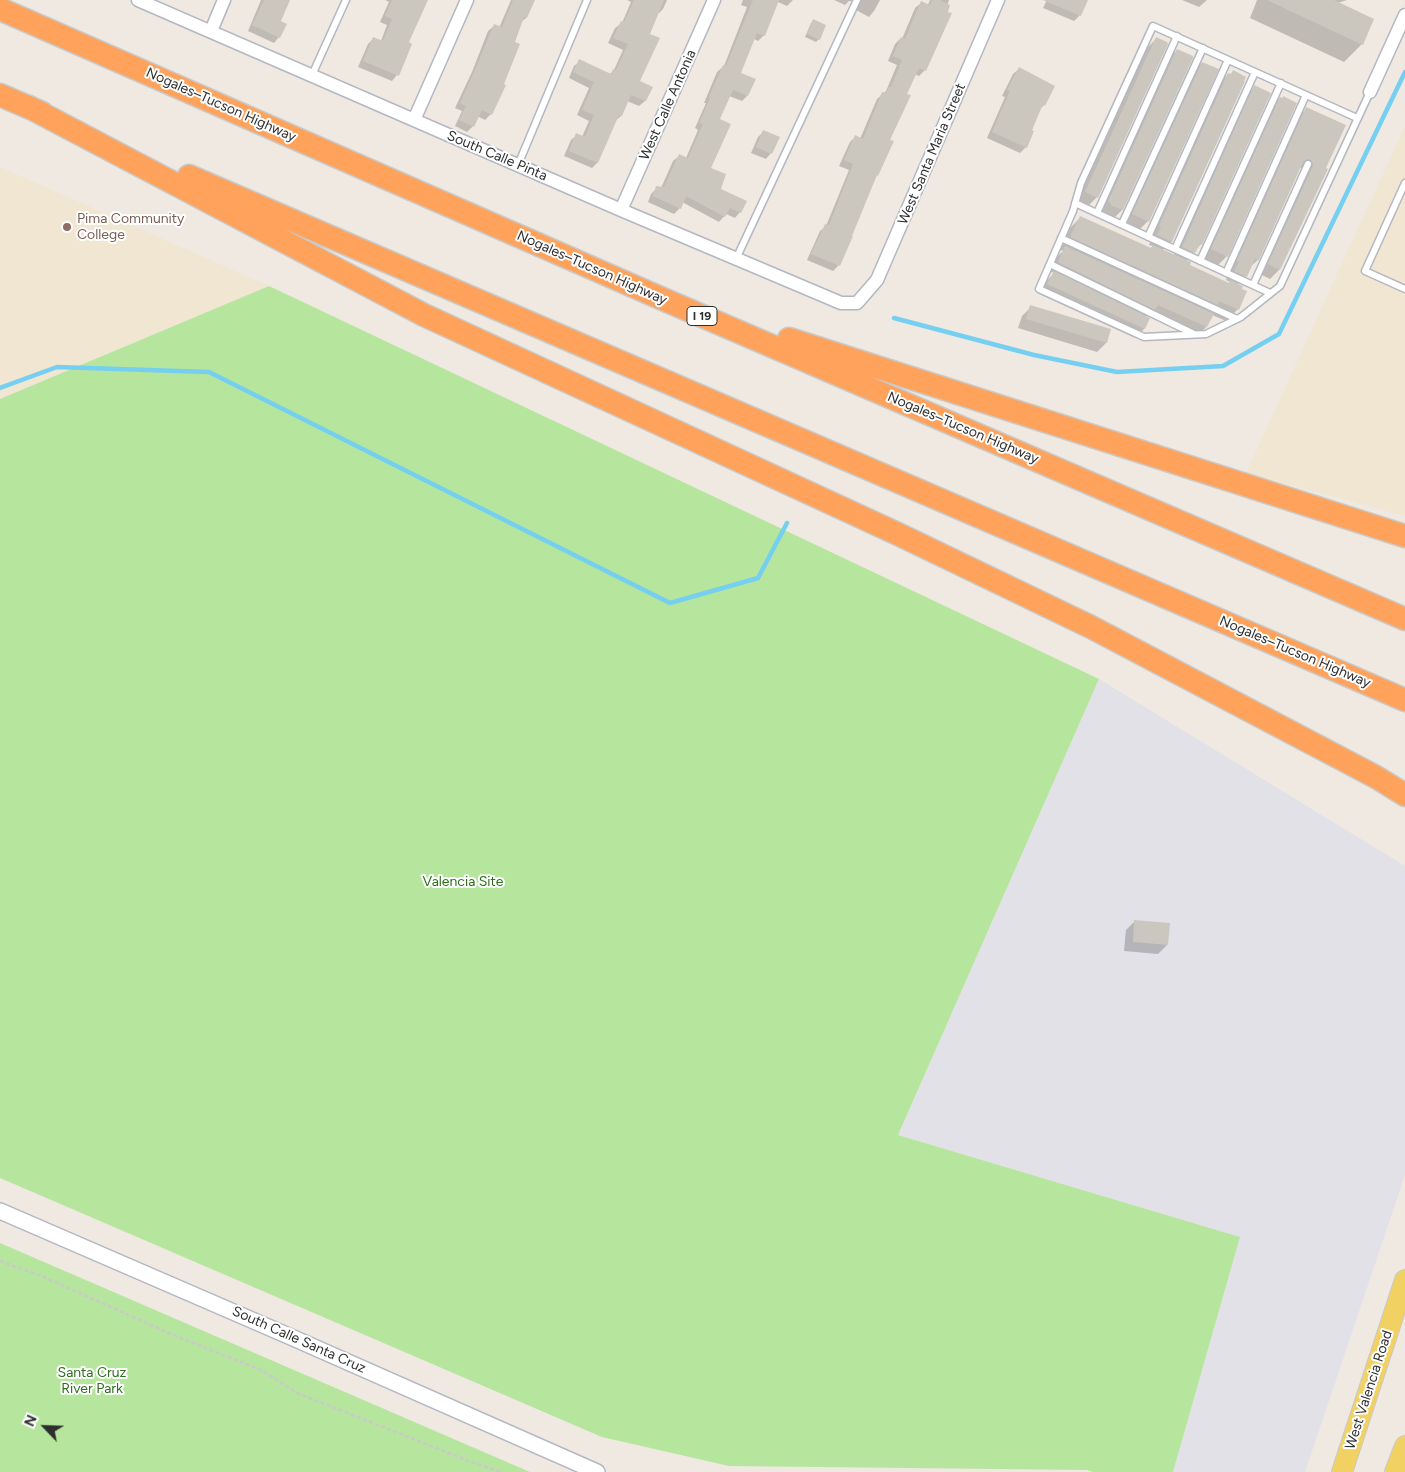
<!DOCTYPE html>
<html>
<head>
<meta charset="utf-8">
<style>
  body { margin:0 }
  #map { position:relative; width:1405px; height:1472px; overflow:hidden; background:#efe9e1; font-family:Figtree,sans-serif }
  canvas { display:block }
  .north { position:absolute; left:20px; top:1402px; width:50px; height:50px; -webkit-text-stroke:4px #fff; paint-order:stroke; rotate:294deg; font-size:14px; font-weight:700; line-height:20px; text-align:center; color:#2e2e2e }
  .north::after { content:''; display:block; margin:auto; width:18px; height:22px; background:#2e2e2e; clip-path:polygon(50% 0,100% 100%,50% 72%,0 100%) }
</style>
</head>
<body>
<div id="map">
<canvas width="1405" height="1472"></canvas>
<div class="north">N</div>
</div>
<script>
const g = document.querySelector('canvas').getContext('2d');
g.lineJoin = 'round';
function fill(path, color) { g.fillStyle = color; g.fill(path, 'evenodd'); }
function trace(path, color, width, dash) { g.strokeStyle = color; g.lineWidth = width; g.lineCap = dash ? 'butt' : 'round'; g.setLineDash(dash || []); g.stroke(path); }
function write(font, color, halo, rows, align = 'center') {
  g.font = font + ' Figtree,sans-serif'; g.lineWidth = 4; g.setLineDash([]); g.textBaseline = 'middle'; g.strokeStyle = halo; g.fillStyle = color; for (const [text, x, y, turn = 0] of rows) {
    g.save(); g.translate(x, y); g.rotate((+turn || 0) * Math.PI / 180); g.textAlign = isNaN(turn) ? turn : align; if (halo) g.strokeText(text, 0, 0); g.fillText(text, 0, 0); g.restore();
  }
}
const industrial = new Path2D(`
  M1099 679 1405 866V1175L1305 1472H1173L1240 1237 898 1135Z`);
const education = new Path2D(`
  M1405 126V516L1246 473Z
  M0 167 269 286 0 399Z`);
const green = new Path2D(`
  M269 286 1099 679 898 1135 1240 1237 1173 1472H1093L1087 1470 729 1466 602 1437 0 1178V399Z
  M0 1243 530 1472H0Z`);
const shadow = new Path2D(`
  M261 0H289L279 21V37L274 43 248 31Z
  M385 0H420L397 75 392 81 358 67 368 44 374 38 381 41 387 25 380 22 389 2Z
  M511 0H533L526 18 521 22 491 114 485 120 477 116 473 126 467 132 455 126 462 111 455 108 472 72 488 31 494 26 499 28Z
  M627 0H667L663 9 657 15 648 35 639 82 651 87 645 101 639 106 627 101 621 116 614 122 597 163 592 168 564 156 571 140 577 135 582 137 589 121 577 115 589 88 569 78 574 66 580 61 609 75 614 70 623 50 608 43 615 28 622 23 631 2Z
  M743 0H793L787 6 778 2 764 35 758 41 754 39 739 74 747 96 742 101 729 96 719 120 710 169 719 189 740 212 735 218 726 214 719 222 682 202 680 208 674 214 648 202 651 194 657 188H661L673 161 679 156 686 158 698 130 695 128 706 103H704L717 72 724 66 747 7 741 5Z
  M834 0H880L874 11 869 17 856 10 854 1H849L845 5Z
  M930 0H949L925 70 919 76 914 74 889 140 877 175 874 178 851 237 838 266 833 271 807 260 820 231 826 226 849 170 839 166 850 142 855 137 860 139 877 99 886 91 897 65 888 61 895 44 901 38 902 39 915 8 921 3 928 5Z
  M1047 0H1086L1080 15 1074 21 1043 8Z
  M1182 0H1207L1199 7Z
  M1257 0H1347L1338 3 1362 44 1344 62 1250 18Z
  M813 21 819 39 816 42 805 37 811 23Z
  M1156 39 1097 197 1088 206 1077 201 1147 48Z
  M1177 50 1192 58 1122 210 1113 219 1102 214 1103 212 1100 211 1168 59Z
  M1202 63 1148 221 1139 230 1124 223 1193 72Z
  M1019 69 1044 105 1039 110 1026 147 1020 153 987 138 1005 97 1002 96 1013 74Z
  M1233 72 1244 82 1171 242 1163 250 1174 255 1246 96 1255 87 1201 244 1186 261 1188 266 1228 284 1230 282 1226 280 1230 271 1229 270 1298 117 1307 108 1344 125 1279 270 1270 279 1260 274 1304 171 1300 167 1258 260 1250 267 1246 276 1237 285 1238 309 1226 321 1212 315 1206 327 1197 336 1149 314 1145 317 1149 319 1144 329 1135 338 1039 294 1045 283 1054 273 1050 271 1058 256 1063 251 1059 249 1068 230 1080 218 1150 249 1153 246 1149 245 1153 236 1151 235 1219 83 1228 74 1230 75Z
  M1280 98 1227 256 1218 265 1203 258 1271 107Z
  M764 131 771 153 766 159 751 153 758 137Z
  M1031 307 1109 330 1106 343 1097 352 1018 328 1022 316Z
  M1135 921 1167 945 1158 954 1124 951 1126 930Z`);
const stream = new Path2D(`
  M894 318 1034 355 1117 372 1223 366 1279 334 1405 72
  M0 388 57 367 209 372 670 603 758 578 787 523`);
const building = new Path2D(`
  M264 0H290L281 21 287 24 280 38 252 25Z
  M392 0H428L409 42 412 44 399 76 363 61 373 37 383 41 392 19 385 16Z
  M513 0H535L527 18 524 17 515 42 520 44 504 84 506 85 492 115 482 110 474 127 459 120 466 106 460 103 477 65 494 24 502 27Z
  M634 0H664L650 34 660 38 640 81 653 87 646 101 631 95 622 116 619 115 598 163 569 151 576 133 585 137 594 115 582 110 594 82 573 72 579 59 611 74 613 69 616 70 628 44 613 38 621 21 624 22Z
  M753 0H779L765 36 757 33 741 73 756 79 748 96 733 90 720 119 731 124 711 168 726 174 721 189 747 201 741 213 730 208 725 217 686 196 681 209 653 196 656 186 664 187 679 154 688 158 703 124 699 123 710 98 709 97 723 65 726 66Z
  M932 0H940L950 5 948 12 952 13 926 71 919 68 907 94 911 95 890 140 894 141 878 176 877 175 852 236H853L840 266 811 254 825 224 829 225 853 164 844 160 855 135 863 139 882 92 886 93 889 87H891L902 60 893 56 901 37 905 39 921 1 930 5Z
  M1043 0H1088L1081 16Z
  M1267 0H1334L1374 19 1363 45Z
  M813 19 826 25 820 40 807 34Z
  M1156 37 1167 42 1168 44 1098 198 1085 192Z
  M1177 49 1193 56V58L1123 210 1110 205 1111 203 1108 202Z
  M1202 62 1219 69 1149 222 1132 214Z
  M1019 67 1055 86 1045 106 1043 104 1032 130 1034 131 1027 148 992 132 1010 91 1007 90Z
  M1233 70 1246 77 1244 81H1245L1172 242 1157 235 1161 227 1159 226 1228 73 1231 74Z
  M1254 85 1271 93 1202 245 1200 244 1195 253 1182 247Z
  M1283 96 1297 103 1228 257 1211 249 1280 97 1283 98Z
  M1306 107 1346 125 1326 168 1328 169 1280 270 1268 264 1313 166 1312 162 1310 159 1306 160 1303 162 1259 260 1255 259 1247 277 1234 271 1239 262 1237 261Z
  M763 130 780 137 772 154 756 147Z
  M1080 216 1151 248 1153 245 1191 262 1190 265 1229 283 1230 280 1243 286 1242 289 1247 291 1239 310 1219 301 1218 305 1070 237Z
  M1065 246 1214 314 1207 327 1158 305 1155 310 1058 262Z
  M1054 271 1150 318 1145 329 1047 284Z
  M1030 305 1111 329 1107 343 1026 319Z
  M1134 920 1170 923 1168 945 1133 942Z`);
const path = new Path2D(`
  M0 1261 44 1277 171 1334 263 1371 297 1393 469 1461 500 1472`);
const service = new Path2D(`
  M312 75 346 0
  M1357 118 1153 26 1081 183 1073 211 1039 289 1144 337 1206 334 1241 317 1280 286 1370 92
  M518 165 587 0
  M1405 183 1365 271 1405 289
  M1075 203 1270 293
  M1097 213 1177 36
  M1122 224 1203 48
  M1148 237 1228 60
  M1061 238 1237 319
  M1175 249 1255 72
  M736 259 857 0
  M1200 261 1281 83
  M1050 264 1194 334
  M1226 273 1306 95
  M1253 285 1308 164`);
const minor = new Path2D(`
  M138 0 621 210 841 303H857L877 280 998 0
  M211 31 224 0
  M1370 92 1405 15
  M414 120 467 0
  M621 210 714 0`);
const tertiary = new Path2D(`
  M0 1211 291 1337 597 1472`);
const primary = new Path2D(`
  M1342 1472 1405 1280
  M1395 1472 1405 1446`);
const motorway = new Path2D(`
  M0 9 665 300 1405 619
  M0 95 42 113
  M29 107 424 315 900 535 1091 627 1376 777 1405 795
  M189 176 1405 700
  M789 339 1405 536`);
const markers = [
  [67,227,5,"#8d6e63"]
];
const shields = [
  [702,316,30]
];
const shieldNames = [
  ["I 19",702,316]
];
const streetNames = [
  ["Nogales–Tucson Highway",221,105,24],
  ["West Calle Antonia",668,105,-66],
  ["West Santa Maria Street",932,154,-67],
  ["South Calle Pinta",497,156,23],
  ["Nogales–Tucson Highway",592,268,24],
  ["Nogales–Tucson Highway",963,428,23],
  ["Nogales–Tucson Highway",1295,652,23],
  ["South Calle Santa Cruz",299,1340,24],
  ["West Valencia Road",1369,1390,-72]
];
const educationNames = [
  ["Pima Community",77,219],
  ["College",77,235]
];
const parkNames = [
  ["Valencia Site",463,882],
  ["Santa Cruz",92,1373],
  ["River Park",92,1389]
];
fill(industrial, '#e3e1e8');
fill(education, '#f0e6d1');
fill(green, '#b6e59e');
fill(shadow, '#0003');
trace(stream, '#75cff0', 4.5);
fill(building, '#cbc7bf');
trace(service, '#b4b7c1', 9);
trace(minor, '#b4b7c1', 15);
trace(tertiary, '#b4b7c1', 18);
trace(primary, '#c9c9c9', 22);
trace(motorway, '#c9c9c9', 25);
trace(path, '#c9c9c9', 2.5, [4, 2.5]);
trace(service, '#fff', 6);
trace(minor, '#fff', 12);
trace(tertiary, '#fff', 15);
trace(primary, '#f2d163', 20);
trace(motorway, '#ffa35c', 22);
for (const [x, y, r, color] of markers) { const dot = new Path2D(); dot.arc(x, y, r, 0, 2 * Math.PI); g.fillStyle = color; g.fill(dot); trace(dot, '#fff', 2); }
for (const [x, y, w] of shields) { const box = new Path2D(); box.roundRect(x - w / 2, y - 9.5, w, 19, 4); g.fillStyle = '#fff'; g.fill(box); trace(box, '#2e2e2e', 1); }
write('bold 12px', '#2e2e2e', null, shieldNames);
write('14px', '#2e2e2e', '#fff', streetNames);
write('14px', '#785e54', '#fff', educationNames, 'left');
write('14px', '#2c6e1b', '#fff', parkNames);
</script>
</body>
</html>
